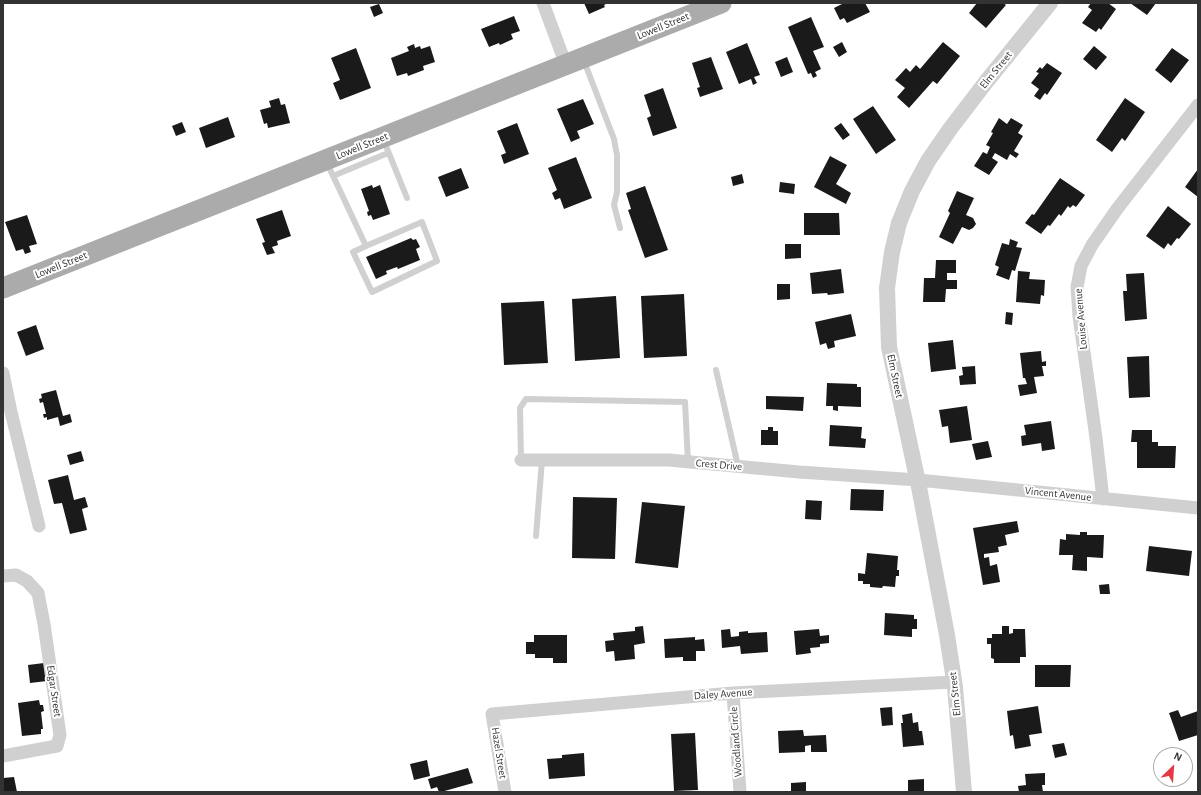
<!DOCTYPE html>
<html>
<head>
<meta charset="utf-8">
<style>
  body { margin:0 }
  #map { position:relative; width:1201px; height:795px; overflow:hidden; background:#fff; font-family:"Alegreya Sans",sans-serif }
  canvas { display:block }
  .frame { position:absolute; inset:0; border:4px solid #333; pointer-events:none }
  .north { position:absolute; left:1153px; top:747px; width:40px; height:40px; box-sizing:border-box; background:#fff; border:1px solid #adadad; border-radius:50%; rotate:25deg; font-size:11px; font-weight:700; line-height:16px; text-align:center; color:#333 }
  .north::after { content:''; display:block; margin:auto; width:14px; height:18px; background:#e63946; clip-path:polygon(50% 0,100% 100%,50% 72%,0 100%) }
</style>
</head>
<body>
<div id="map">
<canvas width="1201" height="795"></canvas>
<div class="frame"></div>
<div class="north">N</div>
</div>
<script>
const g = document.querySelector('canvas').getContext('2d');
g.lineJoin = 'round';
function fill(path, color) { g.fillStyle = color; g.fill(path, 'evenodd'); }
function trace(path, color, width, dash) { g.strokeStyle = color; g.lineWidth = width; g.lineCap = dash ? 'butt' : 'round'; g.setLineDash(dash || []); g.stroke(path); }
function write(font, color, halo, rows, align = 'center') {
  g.font = font + ' "Alegreya Sans",sans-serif'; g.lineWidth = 4; g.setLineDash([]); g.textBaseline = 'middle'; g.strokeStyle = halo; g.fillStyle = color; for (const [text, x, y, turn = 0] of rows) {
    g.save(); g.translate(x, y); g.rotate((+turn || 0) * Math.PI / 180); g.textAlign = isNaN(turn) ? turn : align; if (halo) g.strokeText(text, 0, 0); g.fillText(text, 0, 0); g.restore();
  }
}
const building = new Path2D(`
  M584 3H608L604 5 605 7 589 14Z
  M844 3H865L870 12 847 23 844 18 840 20 834 8Z
  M977 3H1003L1006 5 986 28 969 13Z
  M1091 3 1094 4 1095 3H1108L1116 9 1101 30 1099 28 1096 32 1082 23 1092 10 1088 7Z
  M1130 3H1156L1147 15Z
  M379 4 383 13 374 17 370 7Z
  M514 16 520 31 511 34 513 39 500 45 499 43 489 47 481 29Z
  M811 17 824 47 813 51 821 69 815 72 817 76 813 78 811 73 808 74 788 27Z
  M842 42 847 52 839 57 833 47Z
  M943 42 960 56 937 84 933 81 909 108 897 97 905 88 895 80 906 68 910 72 916 65 920 69Z
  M747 43 760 75 754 77 757 83 753 85 751 79 739 84 726 52Z
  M414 44 415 48 420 46 421 49 430 46 435 62 423 66 424 70 408 76 407 73 397 76 391 58 409 51 407 47Z
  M1094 46 1107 57 1096 70 1083 59Z
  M356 48 371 88 340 100 333 83 340 80 331 58Z
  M1172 48 1189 60 1171 83 1155 70Z
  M711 57 723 89 700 97 697 88 700 87 692 63Z
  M787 57 793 72 781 77 775 62Z
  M1047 63 1062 73 1047 95 1045 93 1040 100 1034 96 1039 89 1031 83 1039 73 1036 72 1040 67 1042 69Z
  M663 88 677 128 653 136 647 118 651 116 644 95Z
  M279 98 281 105 285 104 290 123 268 128 267 123 264 124 260 110 271 107 269 101Z
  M1125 98 1145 112 1125 141 1122 138 1112 152 1096 140Z
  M583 99 594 124 577 131 580 138 571 142 557 109Z
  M873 106 896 140 876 154 853 119Z
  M228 117 235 137 206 148 199 128Z
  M999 118 1007 124 1011 118 1023 125 1018 133 1023 136 1014 151 1019 154 1016 158 1010 154 1007 160 995 153 992 158 998 162 989 175 974 166 983 152 987 154 990 147 986 145 993 133 991 132Z
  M182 122 186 132 176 136 172 126Z
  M517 123 529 154 504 164 501 155 506 153 497 131Z
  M841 123 850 135 843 140 834 128Z
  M830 156 847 165 836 184 851 193 846 204 814 187Z
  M576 157 592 198 564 209 560 198 555 200 552 193 557 190 548 168Z
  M461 168 469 188 446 197 438 177Z
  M1198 169V197L1185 187Z
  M742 174 744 183 733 186 731 177Z
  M1060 178 1085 195 1076 207 1073 205 1070 208 1068 206 1061 216 1059 214 1050 226 1048 225 1041 234 1025 223 1032 214 1034 215Z
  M780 182 795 184 794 194 779 192Z
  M372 185 373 188 380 185 390 214 373 220 371 215 368 216 367 212 369 211 361 189Z
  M645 186 668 250 645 258 628 210 631 209 626 193Z
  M957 191 974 198 966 215 973 218 976 224 973 228 969 230 962 227 953 244 939 237 950 213 948 211Z
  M1168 206 1191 224 1179 239 1177 238 1171 246 1168 243 1164 249 1146 236Z
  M282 210 291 236 277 241 278 245 272 247 275 253 267 255 262 243 265 242 256 219Z
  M804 213H839L840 235H804Z
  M27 215 37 244 29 246 31 252 25 254 23 249 16 251 5 222Z
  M411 238 413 240 416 239 420 247 416 249 420 260 398 269 397 267 386 271 387 274 376 279 366 257Z
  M1010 239 1018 242 1016 247 1022 248 1015 271 1012 270 1009 280 996 275 999 267 995 265 1002 243 1009 245Z
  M785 244H801V258L785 259Z
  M936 260H956V273H947V280H957V289H946L945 302H923L924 278H935Z
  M841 269 844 293 828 295 827 293 812 294 810 273Z
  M1018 271 1030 272 1029 279 1045 280 1044 296 1041 295 1040 304 1016 302Z
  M1144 273 1147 319 1125 321 1123 291H1127L1126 274Z
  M777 284H790V299L777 300Z
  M684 294 687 356 644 358 641 296Z
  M616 296 620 358 575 361 572 299Z
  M544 301 548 363 504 365 501 303Z
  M1006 312 1013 313 1012 325 1005 324Z
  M851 314 856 336 834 341 835 347 828 349 826 343 820 345 815 322Z
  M36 325 44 349 26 356 17 332Z
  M953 340 956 369 931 372 928 343Z
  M1041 351 1042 362 1046 361V366H1042L1044 376 1034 377 1037 393 1020 396 1018 385 1027 384 1025 378H1023L1020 353Z
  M1149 356 1150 397 1129 398 1127 357Z
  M975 366 976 384 960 385 959 376 963 375 962 367Z
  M827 383 857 384V387H861V407L838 406V411L833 410V406H826Z
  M56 390 63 416 70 414 72 422 60 426 58 417 47 420V417L44 418 43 414H46L43 402 40 403 39 399 42 398 41 394Z
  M766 396 804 397 803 411 766 409Z
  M967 406 972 440 950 443 948 426 942 427 939 410Z
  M1051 421 1055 449 1042 451 1041 443 1022 446 1021 436 1026 435 1024 425Z
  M830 425 862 427 861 438 866 439 865 448 829 446Z
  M768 427H773V431H778V445H761V430H768Z
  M1132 430H1152V442H1158V446H1176L1175 468H1137V442H1131Z
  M988 441 992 457 976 460 972 444Z
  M81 451 84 461 70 465 67 455Z
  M68 475 74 500 85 497 88 507 82 509 87 530 70 534 62 503 54 504 48 480Z
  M851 489 884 490 883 511 850 510Z
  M573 497 617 498 615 559 572 558Z
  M806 500 822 501 821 520 805 519Z
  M642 502 685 506 678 568 635 563Z
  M1017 521 1019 532 1005 535 1007 545 998 547 999 552 984 554V558L989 557 990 566 997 564 1000 582 983 585 973 528Z
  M1080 532H1087V535H1104L1103 558 1087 557V571L1072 570 1073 555H1059L1060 539 1066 540V534L1080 535Z
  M1149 546 1192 551 1189 576 1146 571Z
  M867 553 898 556 897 570H899V576H896L895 587 883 586 882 588 870 587V584H863V581H858V573L865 574Z
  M1109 584 1110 594H1100L1099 585Z
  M885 613 914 615V619H917V629H912V637L884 635Z
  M643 626 645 643 634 645 635 659 615 661 614 651 606 652 605 641 614 640 613 633 635 631V627Z
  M1002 626H1009V634L1013 633V629H1025L1026 657H1020V663H994V659L991 658V644H987V638H992V634H1002Z
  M730 629 731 637 739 636V632L748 631V633L767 632 768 652 741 654 740 646 722 648 721 630Z
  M819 629 820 636 829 635V643L820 644V647L810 648 811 653 796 655 794 631Z
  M534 635H567V663H553V658H535V654H526V642H534Z
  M695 637V640L704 639 705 651H696V661H683V657L665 658 664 639Z
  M44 663 47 681 30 683 28 665Z
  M1035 665H1071L1070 687H1035Z
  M39 700 40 705H43L44 711 41 712 43 729H41V734L22 736 18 703Z
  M1038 706 1042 733 1029 735 1031 746 1015 749 1013 735 1010 736 1007 711Z
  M892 707 893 725 882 726 880 708Z
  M1178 710 1181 717 1198 711V735L1179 741 1169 713Z
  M912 713 913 723 918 722 919 731H922L924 745 903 747 901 723H903L902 715Z
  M803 730 804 736 826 735 827 752H811V745L805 746V752L779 753 778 731Z
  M695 733 698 790 674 791 671 734Z
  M1064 743 1067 755 1055 758 1052 745Z
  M584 753 585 776 549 779 547 759 562 758V755Z
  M427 760 430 776 414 780 410 764Z
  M468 768 473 783 441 792H439L437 787 431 789 428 779Z
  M1045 773V785H1042L1043 792H1019L1018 786 1026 785 1025 774Z
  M14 777 17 792H3V778Z
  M924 779V792H908V780Z
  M806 782V792H791V783Z`);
const service = new Path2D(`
  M584 61 614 139 617 155V192L614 205 620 228
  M384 141 407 198
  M327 163 366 246 422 222 437 261 372 292 353 252 366 246
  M333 176 388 153
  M716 370 738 466
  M521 460 520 408 526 399 685 402 688 462
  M536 536 542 460`);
const minor = new Path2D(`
  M543 3 566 65
  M3 373 11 412 39 526
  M521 460H669L799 472 918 480 1198 508
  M1103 499 1096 438 1079 316 1077 287 1081 266 1092 245 1117 209 1198 105
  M3 576 16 575 27 581 38 593 44 624 60 735 57 746 3 756
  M733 693 740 792
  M505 792 492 714 733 693 954 682`);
const tertiary = new Path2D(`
  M964 792 955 687 947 635 919 487 889 347 887 288 892 252 899 223 912 191 928 161 950 129 986 82 1050 3`);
const primary = new Path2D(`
  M3 288 721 3`);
const streetNames = [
  ["Lowell Street",663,26,-22],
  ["Elm Street",996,70,-51],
  ["Lowell Street",362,146,-22],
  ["Lowell Street",61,265,-22],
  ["Louise Avenue",1081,319,-95],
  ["Elm Street",895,376,78],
  ["Crest Drive",719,465,5],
  ["Vincent Avenue",1058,494,6],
  ["Edgar Street",54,691,82],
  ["Daley Avenue",723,694,-4],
  ["Elm Street",955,694,-96],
  ["Woodland Circle",736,742,-94],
  ["Hazel Street",499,753,81]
];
fill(building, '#1a1a1a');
trace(service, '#d0d0d0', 6);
trace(minor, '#d0d0d0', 13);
trace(tertiary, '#d0d0d0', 16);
trace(primary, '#ababab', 21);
write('11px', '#333', '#fff', streetNames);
</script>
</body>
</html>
